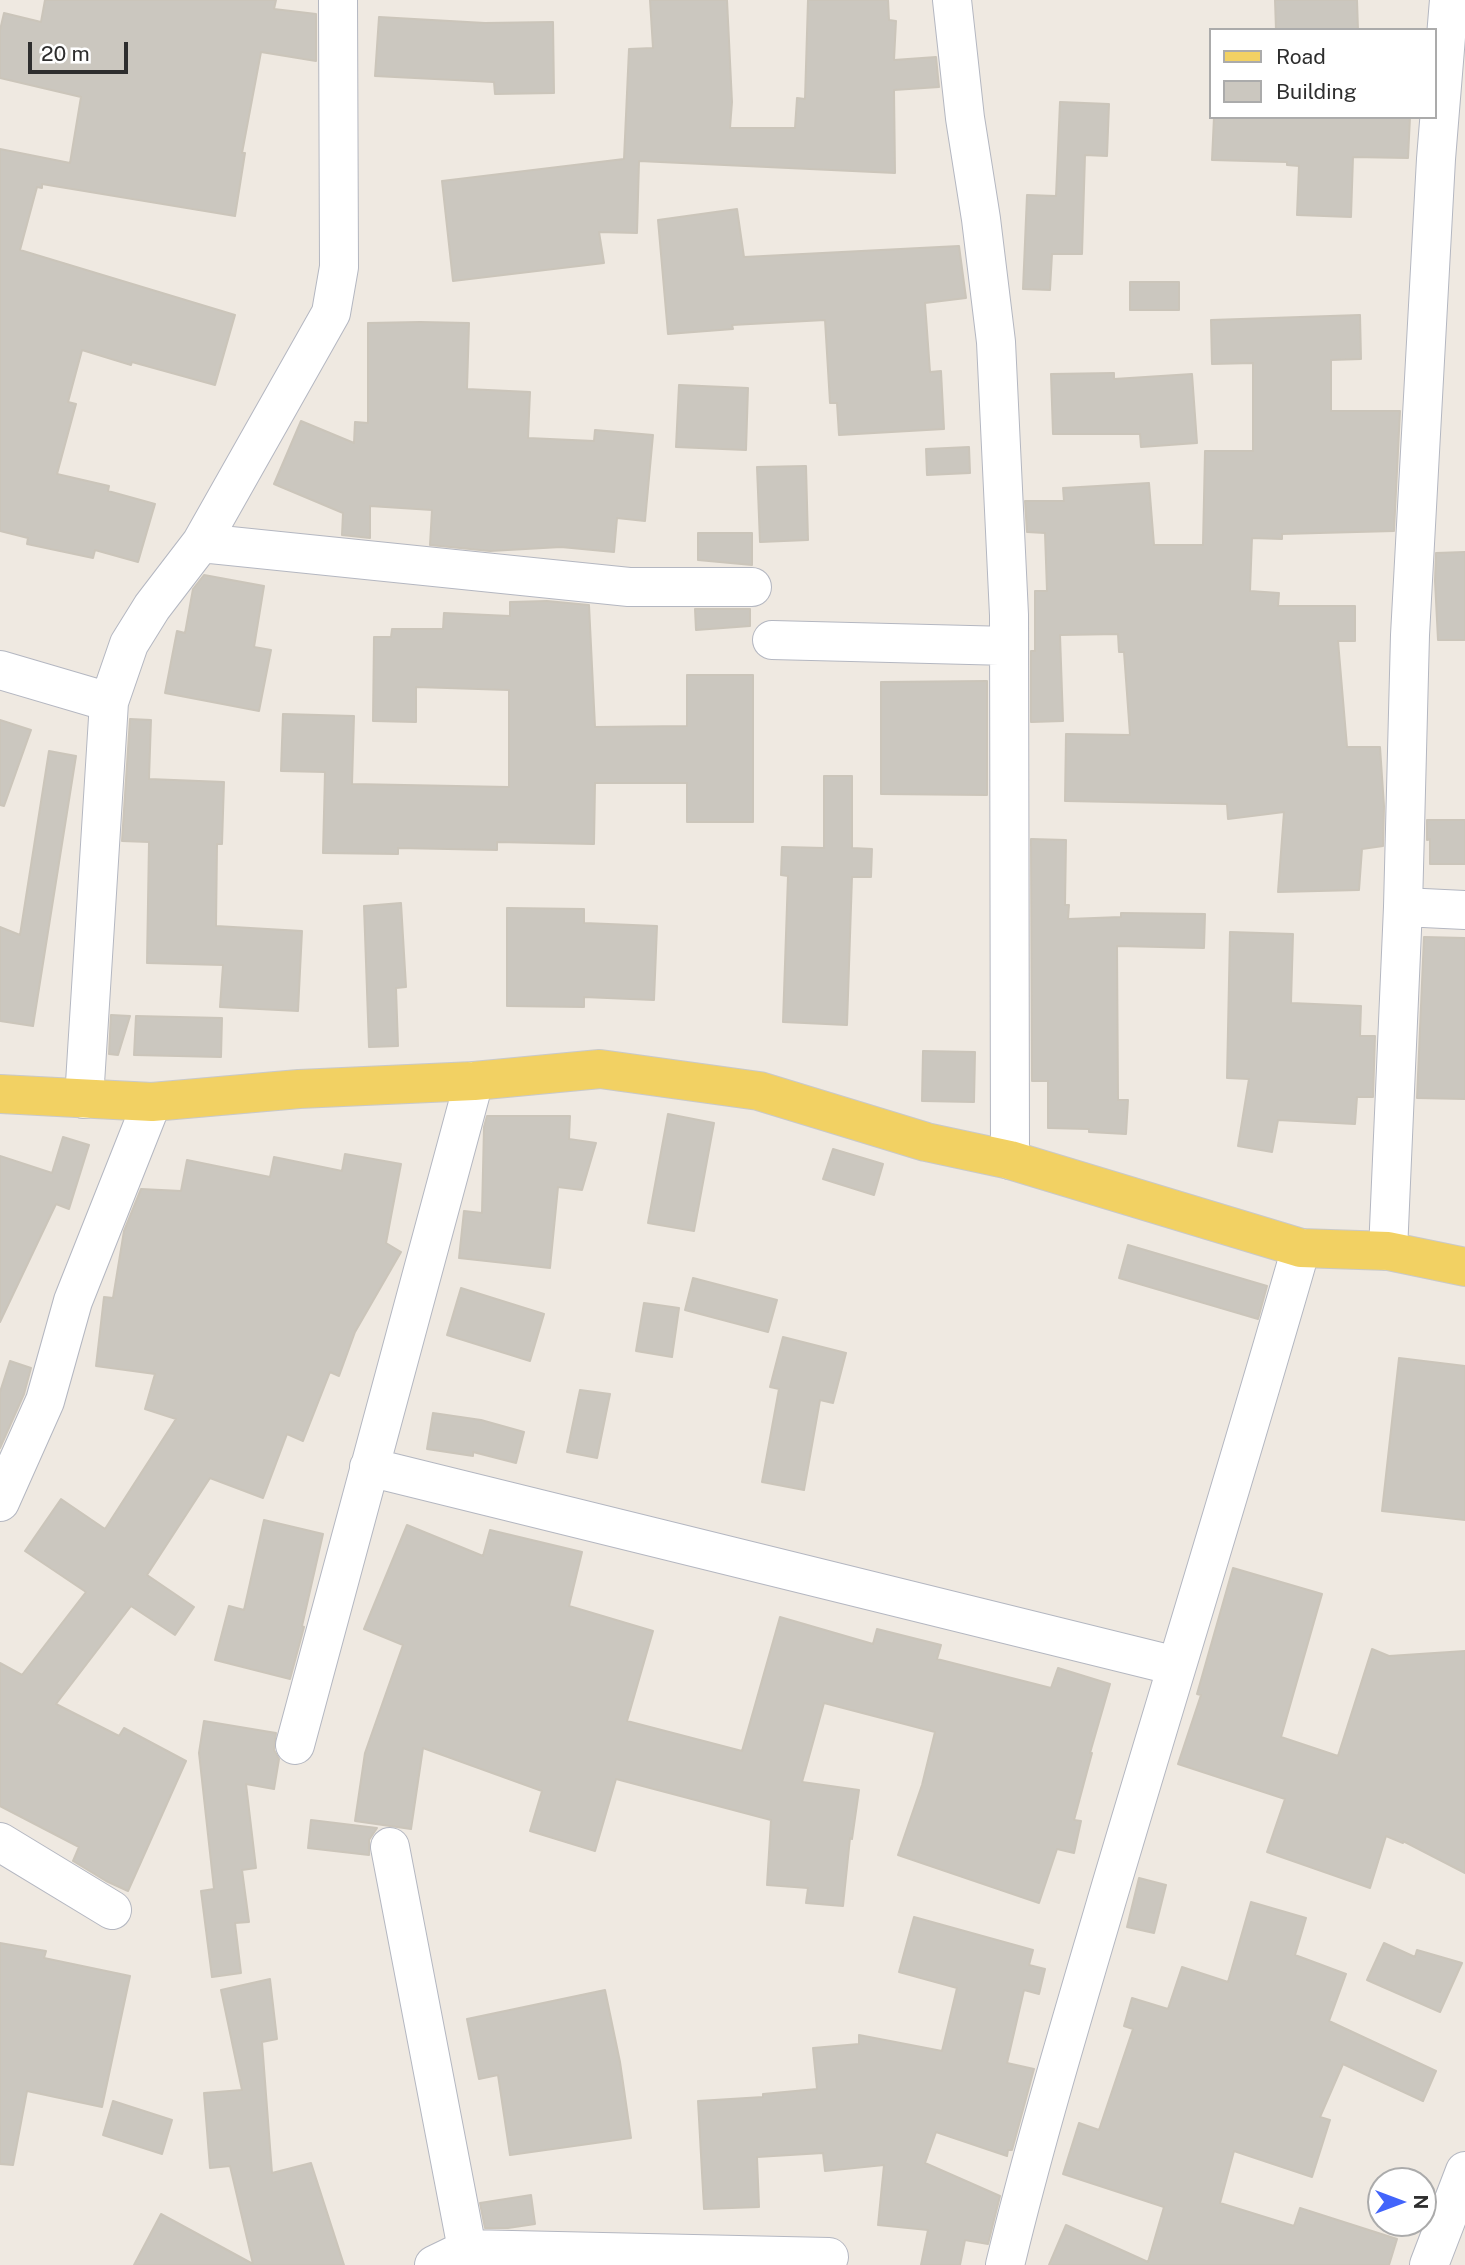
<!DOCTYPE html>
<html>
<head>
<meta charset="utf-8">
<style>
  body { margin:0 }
  #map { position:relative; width:1465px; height:2265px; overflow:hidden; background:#efe9e1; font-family:"Public Sans",sans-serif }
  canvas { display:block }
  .legend { position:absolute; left:1209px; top:28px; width:228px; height:91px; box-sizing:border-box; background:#fff; border:2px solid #ababab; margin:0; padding:9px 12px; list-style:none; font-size:21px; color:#2e2e2e }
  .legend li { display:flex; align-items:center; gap:14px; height:35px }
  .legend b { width:35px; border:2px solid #ababab }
  .north { position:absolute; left:1367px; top:2167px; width:70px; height:70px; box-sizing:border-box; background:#fff; border:2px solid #ababab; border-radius:50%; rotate:90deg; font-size:19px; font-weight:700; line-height:28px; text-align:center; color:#2e2e2e }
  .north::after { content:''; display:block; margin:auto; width:24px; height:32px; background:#4264fb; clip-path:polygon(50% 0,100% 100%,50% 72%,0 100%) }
  .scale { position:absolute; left:28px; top:42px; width:100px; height:32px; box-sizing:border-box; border:4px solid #2e2e2e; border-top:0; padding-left:9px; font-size:21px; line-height:24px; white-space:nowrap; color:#2e2e2e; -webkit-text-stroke:5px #fff; paint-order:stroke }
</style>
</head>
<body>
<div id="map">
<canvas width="1465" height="2265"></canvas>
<ul class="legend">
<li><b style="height:9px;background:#f2d163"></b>Road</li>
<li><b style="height:19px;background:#cbc7bf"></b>Building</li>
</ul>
<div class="north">N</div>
<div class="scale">20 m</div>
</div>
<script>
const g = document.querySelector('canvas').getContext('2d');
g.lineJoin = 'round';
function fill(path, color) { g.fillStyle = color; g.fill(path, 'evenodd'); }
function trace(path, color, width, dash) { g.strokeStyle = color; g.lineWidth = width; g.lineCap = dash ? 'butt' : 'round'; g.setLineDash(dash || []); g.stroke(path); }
const building = new Path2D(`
  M45 0H276L274 9 316 14V61L261 52 242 153H245L235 216 42 184V188L37 187 20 250 235 315 215 385 132 362 131 365 82 350 68 402 76 404 57 474 109 486 108 491 155 504 138 562 95 550 93 558 27 544 28 538 0 531V149L70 163 81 97 0 78V30L4 13 41 22Z
  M650 0H727L732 102 730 128H795L797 98 805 99 808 0H888L889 20 896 21 894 60 936 57 939 87 894 90 895 173 639 161 637 233 599 232 604 263 453 281 442 181 624 159 629 49 653 48Z
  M1275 0H1357L1358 30H1276Z
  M379 17 485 23 553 22 554 93 495 94 494 82 375 76Z
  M1060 102 1109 104 1107 156 1085 155 1082 254H1052L1050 290 1023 289 1027 195 1056 196Z
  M1214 117H1410L1408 158 1353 157 1351 217 1297 215 1299 166 1287 165V162L1212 160Z
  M737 209 744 257 959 246 966 298 925 303 930 372 941 371 944 429 839 435 837 403H830L825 320 732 325 733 329 668 334 658 220Z
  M1130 282H1179V310H1130Z
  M1360 315 1361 359 1331 360V411H1400L1394 531 1282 534V539L1252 538 1250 591 1279 593 1278 606H1355V641H1338L1347 747H1380L1384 806 1383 846 1362 849 1359 890 1278 892 1284 812 1228 819 1227 804 1065 801 1066 734 1130 735 1124 652H1119L1118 634 1060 635 1063 721 1031 722V651H1035V591H1047L1045 533 1027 532 1025 501H1064L1063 488 1149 483 1154 545H1203L1205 451H1253V363L1212 364 1211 320Z
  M420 322 469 323 467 389 530 392 528 438 594 441 595 430 653 435 645 521 617 518 614 552 561 547 490 551 430 545 432 510 370 506V538L342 535 343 513 274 484 301 421 354 443 355 422 368 423V323Z
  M1114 373V379L1192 374 1197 443 1141 447 1140 434H1053L1051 374Z
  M679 385 748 388 746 450 676 447Z
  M969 447 970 473 927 475 926 449Z
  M806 466 808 540 760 542 757 467Z
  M698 533H752V565L698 560Z
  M1465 552V640H1438L1435 581 1436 553Z
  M204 575 264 586 254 647 271 650 259 711 165 693 177 631 185 633 193 589Z
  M547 601 589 605 595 727 687 726V675H753V822H687V783H595L594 844 497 842V850L398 848V854L323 853 325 772 281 771 283 714 354 716 352 784 509 787V690L416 687V722L373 721 374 637H391L392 629H443L444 613 510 616V602Z
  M695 609H750V626L696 630Z
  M987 681V795L881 794V682Z
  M130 719 151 720 149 779 224 782 222 844H217L216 926 302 931 298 1011 220 1007 223 965 147 963 149 842 122 841Z
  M0 720 31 730 4 806 0 805Z
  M49 751 76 756 33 1026 0 1021V927L20 935Z
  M824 776H852V848L872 849 871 877H852L847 1025 783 1022 788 876 781 875 782 847 824 848Z
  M1427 820H1465V864H1430V839L1427 840Z
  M1031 839 1066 840 1065 905H1069L1068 919 1121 917V913L1205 914 1204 948 1117 946 1118 1100H1128L1126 1134 1089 1132V1129L1048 1128V1081H1032Z
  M401 903 406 987 396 988 398 1046 369 1047 364 906Z
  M507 908 584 909V923L657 926 654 1000 584 997V1007L507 1006Z
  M1230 932 1293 934 1291 1003 1361 1006 1360 1036H1375L1373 1097H1357L1355 1124 1278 1120 1272 1152 1238 1146 1249 1079 1227 1078Z
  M1424 937 1465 938V1099L1417 1098Z
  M111 1015 130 1016 118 1055 109 1054Z
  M136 1016 222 1018 221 1057 134 1055Z
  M923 1051 975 1052 974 1102 922 1101Z
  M668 1114 714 1123 694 1231 648 1223Z
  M487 1116H570L569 1139 596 1143 582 1190 558 1187 550 1268 459 1258 464 1211 482 1213 484 1127Z
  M63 1137 89 1145 69 1209 56 1204 0 1322V1156L52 1173Z
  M833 1149 883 1164 874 1195 823 1179Z
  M345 1154 401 1164 386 1243 401 1252 355 1332 339 1376 330 1372 303 1441 287 1434 263 1498 210 1478 147 1575 194 1607 175 1635 131 1606 56 1704 119 1736 124 1728 186 1761 128 1891 106 1881 73 1861 79 1847 0 1806V1663L22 1675 86 1592 25 1551 61 1499 105 1529 176 1419 145 1409 155 1374 96 1366 104 1297 113 1298 124 1231 141 1189 181 1191 187 1160 270 1177 274 1157 342 1171Z
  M1128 1245 1267 1286 1258 1319 1119 1278Z
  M693 1278 777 1300 768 1332 685 1310Z
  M461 1288 544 1314 530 1361 447 1335Z
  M644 1303 679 1308 672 1357 636 1351Z
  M783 1337 846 1353 833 1403 820 1400 804 1490 762 1482 779 1389 770 1387Z
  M1399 1358 1465 1366V1520L1382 1511Z
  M10 1361 31 1368 24 1394 0 1448V1392Z
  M580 1390 610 1394 597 1458 567 1452Z
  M433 1413 481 1420 524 1432 516 1463 473 1452V1456L427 1449Z
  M264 1520 323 1534 302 1626 304 1627 290 1679 215 1660 229 1606 244 1610Z
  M407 1525 483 1556 490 1530 582 1552 569 1606 653 1631 627 1721 742 1751 780 1617 873 1644 877 1629 941 1645 937 1659 1051 1688 1058 1668 1110 1684 1090 1753H1092L1074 1820 1081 1821 1074 1853 1057 1849 1039 1903 898 1855 922 1785 935 1732 824 1703 802 1782 859 1790 852 1839 850 1838 843 1906 806 1903 808 1888 767 1885 771 1820 616 1779 595 1851 530 1831 542 1791 423 1748 411 1829 355 1821 365 1753 403 1645 364 1629Z
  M1233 1568 1322 1594 1281 1737 1338 1756 1372 1649 1389 1656 1465 1651V1873L1403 1841V1843L1386 1836 1370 1888 1267 1852 1285 1799 1178 1764 1201 1695 1197 1694Z
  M204 1721 276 1733 274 1750 279 1759 274 1789 246 1784 256 1868 242 1870 249 1922 235 1923 241 1973 212 1977 201 1891 214 1889 199 1753Z
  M311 1820 377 1828 369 1840V1855L308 1848Z
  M1139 1878 1166 1885 1154 1933 1127 1927Z
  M1251 1902 1306 1918 1295 1955 1346 1974 1329 2021 1436 2071 1423 2101 1343 2064 1320 2117 1330 2120 1312 2177 1234 2151 1220 2203 1294 2226 1300 2208 1397 2239 1389 2265H1049L1066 2225 1148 2262 1164 2207 1063 2174 1079 2123 1099 2130 1133 2029 1124 2026 1132 1998 1168 2009 1182 1967 1228 1982Z
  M914 1917 1033 1950 1029 1965 1045 1969 1039 1994 1024 1990 1007 2063 1034 2069 1012 2150H1008L1007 2156 936 2132 925 2163 1000 2196 988 2244 965 2240 960 2265H921L928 2230 878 2225 884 2165 825 2171 823 2153 757 2157 759 2207 704 2209 698 2101 763 2097V2094L817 2089 813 2048 859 2044V2035L942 2051 957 1988 899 1972Z
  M0 1943 46 1951 44 1958 130 1976 102 2107 27 2091 13 2165 0 2164Z
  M1384 1943 1415 1957 1417 1950 1462 1963 1440 2012 1367 1980Z
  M270 1979 277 2039 262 2042 272 2173 311 2163 344 2265H134L161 2214 253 2264 230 2166 210 2168 204 2093 242 2090 221 1990Z
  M605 1990 620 2062 631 2138 510 2155 498 2075 479 2079 467 2019Z
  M113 2101 172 2120 162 2154 103 2135Z
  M531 2195 535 2224 508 2228H485L480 2203Z`);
const minor = new Path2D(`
  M952 0 965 118 981 219 996 342 1009 615 1010 1160
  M201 543 629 587H752
  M772 640 1009 646
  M0 670 109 702
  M1403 907 1465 910
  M84 1099 109 702 129 644 152 607 201 543 331 313 339 267 338 0
  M1388 1251 1403 907 1410 635 1436 159 1449 0
  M369 1467 1176 1666
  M0 1502 45 1401 73 1301 152 1102
  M295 1745 474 1081
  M0 1842 112 1910
  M390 1847 467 2249
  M434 2265 467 2249 829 2257
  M1005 2265C1035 2141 1072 2019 1108 1896 1172 1680 1239 1464 1301 1248
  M1429 2265 1465 2171`);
const major = new Path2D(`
  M0 1094 152 1102 299 1089 474 1081 600 1069 759 1091 926 1142 1010 1160 1301 1248 1388 1251 1465 1267`);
fill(building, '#cbc7bf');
trace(building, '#cbc5ba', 2);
trace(minor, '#b4b7c1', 40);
trace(major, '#c9c9c9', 40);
trace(minor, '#fff', 38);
trace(major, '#f2d163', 38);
</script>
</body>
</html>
